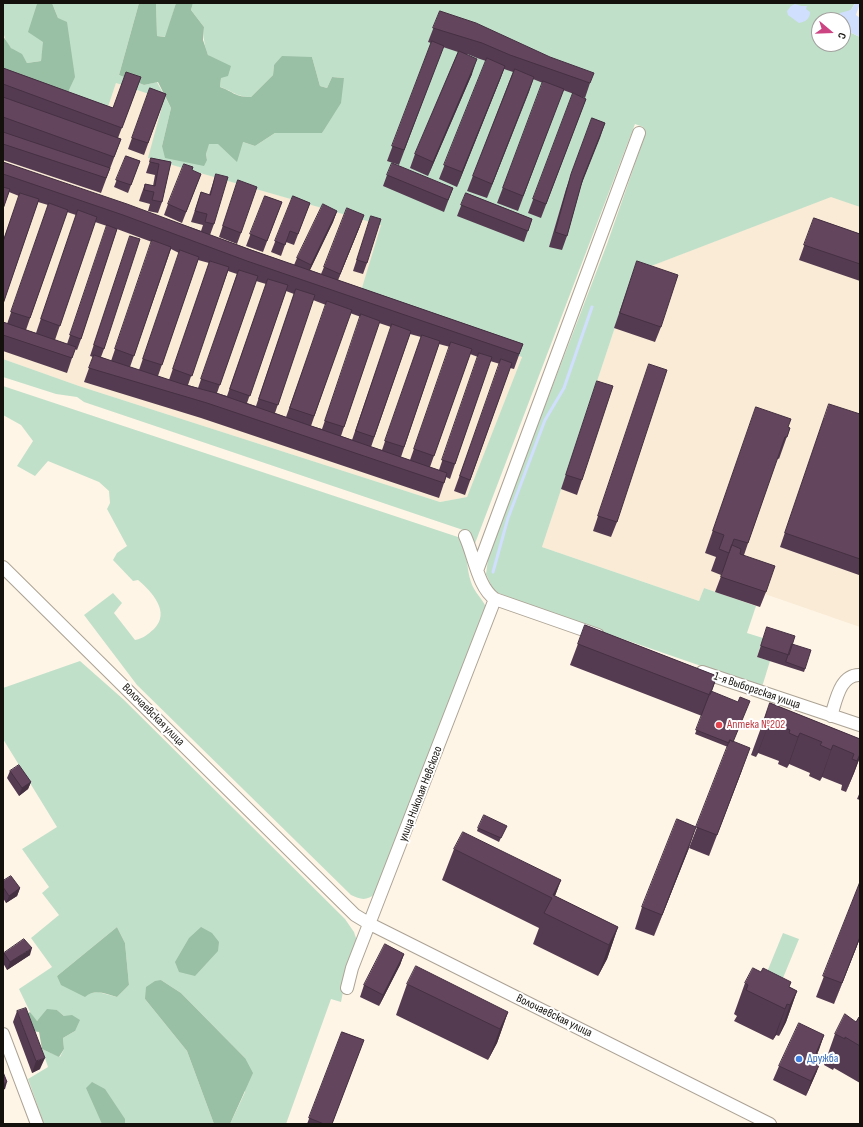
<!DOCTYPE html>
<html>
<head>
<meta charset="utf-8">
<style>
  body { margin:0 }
  #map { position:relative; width:863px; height:1127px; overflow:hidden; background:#fff5e6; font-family:"Sofia Sans Condensed",sans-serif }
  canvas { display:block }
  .frame { position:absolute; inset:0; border:4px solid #14110c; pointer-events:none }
  .north { position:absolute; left:811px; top:12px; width:40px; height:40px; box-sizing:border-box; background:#fff; border:1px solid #a1a09e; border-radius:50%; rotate:109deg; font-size:11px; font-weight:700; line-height:16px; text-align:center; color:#14110c }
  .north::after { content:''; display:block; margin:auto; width:14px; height:18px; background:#cc4482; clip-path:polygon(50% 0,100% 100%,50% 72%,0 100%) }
</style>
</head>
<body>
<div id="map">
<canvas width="863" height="1127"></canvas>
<div class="frame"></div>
<div class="north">С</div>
</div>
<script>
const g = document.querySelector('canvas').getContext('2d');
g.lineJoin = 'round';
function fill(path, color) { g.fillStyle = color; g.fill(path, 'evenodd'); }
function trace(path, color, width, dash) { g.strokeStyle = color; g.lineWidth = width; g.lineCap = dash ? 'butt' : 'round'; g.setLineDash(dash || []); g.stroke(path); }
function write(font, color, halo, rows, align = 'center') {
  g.font = font + ' "Sofia Sans Condensed",sans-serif'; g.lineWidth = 4; g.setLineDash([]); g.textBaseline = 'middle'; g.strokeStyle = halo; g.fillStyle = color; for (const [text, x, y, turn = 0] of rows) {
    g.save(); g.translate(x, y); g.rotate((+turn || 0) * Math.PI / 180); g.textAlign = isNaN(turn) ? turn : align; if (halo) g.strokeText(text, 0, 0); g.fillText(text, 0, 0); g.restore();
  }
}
const built = new Path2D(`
  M3 82 107 110 116 83 165 99 149 158 382 225 359 301 522 357 467 497 440 502 79 386 3 359Z
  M831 196 860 207V627L765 594 760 607 704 588 699 601 542 547 633 273Z`);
const green = new Path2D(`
  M3 3H40L37 4 44 42 41 61 27 63C21 53 18 55 11 48 0 37 3 18 3 3Z
  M52 3H139L119 75 144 85 157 82 171 108 162 146 207 160 206 154 208 144 243 142 255 146 275 133H322L344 78 332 77 327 88 320 86 312 57 274 65 273 75 251 97C236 97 233 91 220 87L221 78C210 59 202 49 204 27L191 10 193 3H855L851 10 834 18 833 20H819V44H843V29L860 37V207L831 197 633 273 542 547 699 601 704 588 756 606 747 633 763 638 757 657 770 661 762 687 562 618 496 592 492 587 486 574 489 552 607 244 644 138 643 127 635 124 630 137 474 546 466 531 84 402 77 397 56 394 3 377V359L79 386 440 502 467 497 522 357 358 301 381 225 148 158 164 99 116 83 107 110 47 98 58 18Z
  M156 3H176L166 37 157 36Z
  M3 386 461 538C468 552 466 568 471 582 474 592 482 598 486 607L376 893C367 901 361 900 351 895L137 685 84 615 113 593 122 603 114 613 135 640C144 638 147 635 154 629 171 612 152 592 138 580L133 581 113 560 117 553 127 546 107 509 110 503 109 491 99 482 48 461 35 476 17 466 33 441 21 425 3 415Z
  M80 661 123 699 345 919 354 932 357 941 346 977 341 1002 331 999 286 1124H230L245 1092V1058L181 993 161 980 145 999 187 1051 214 1124H125V1119L102 1124H44L28 1079 48 1067 42 1049 60 1057 64 1049 63 1038 75 1031 64 1016 57 1010 36 1021 30 1012 19 989 52 967 31 938 59 915 42 893 49 887 22 849 57 827 3 739V688ZM117 927 125 943 129 985 117 997 98 992 89 993 57 976Z
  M783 933 799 939 783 978 767 972Z`);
const forest = new Path2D(`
  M52 3 58 18 67 22 75 77 68 92 47 98 3 82V36L11 48 22 54 27 63 41 61 43 42 28 32 37 4Z
  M139 3H156L157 36 165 37 176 3H193L191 10 204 27 203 40 208 55 231 66 228 76 221 78 220 87C234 92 235 97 251 97L273 75 274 65 282 56 312 57 320 86 327 88 332 77 344 78 341 103 322 133H275L255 146 243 142 237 162 218 144H209L206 154 207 160 204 166 165 158 162 146 171 108 158 82 144 85 119 75Z
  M117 927 125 943 129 985 117 997C106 994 95 988 85 997L61 985 57 976Z
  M201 927 212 933 219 942 218 951 195 976 179 972 175 962 189 938Z
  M161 980 181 993 245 1058 253 1073 230 1124H214L187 1051 145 999 146 987 155 981Z
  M47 1009 57 1010 64 1016 72 1015 80 1020 75 1031 63 1038 64 1049 59 1057 42 1049 39 1032 32 1031 25 1015 30 1012 37 1021Z
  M92 1082 105 1089 125 1119V1124H102L86 1088Z`);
const water = new Path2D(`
  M855 3H860L856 15 860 18V37L843 29V20H833L840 16V13L851 10Z
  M795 4 801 6H807L806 9 810 12C810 19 805 22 799 23L788 15 787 11 791 6Z`);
const stream = new Path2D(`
  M493 572 508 518 545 420 564 388 592 307`);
const minor = new Path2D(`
  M465 536C474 555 478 588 495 599L598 635
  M3 567 355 915 370 924 770 1124
  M478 568 639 133
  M702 672 860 725
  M831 716C836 701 840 674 860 675
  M347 988 352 968 495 599
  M3 1034 37 1124`);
const wall = new Path2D(`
  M440 11 590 83 585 98 563 90 518 211 497 203 543 83 533 79 487 198 467 191 513 72 504 69 457 187 439 179 486 61 477 58 467 54 472 74 428 176 410 168 415 154 458 52 443 47 399 165 387 161 431 43 428 42Z
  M3 68 113 108 141 77 118 138 121 139 101 193 3 160Z
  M150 88 166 94 144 155 128 149Z
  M573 93 586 99 541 218 528 213Z
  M592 118 605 123 582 182 567 236 562 250 549 247 566 189Z
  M126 156 140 161 128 193 114 187Z
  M151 158 171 162 162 202 158 213 148 211 150 204 139 201 141 195 145 184 153 186 155 175 146 173Z
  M3 162 201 231 203 225 191 222 201 192 209 195 216 174 214 224 210 235 294 265 297 258 337 211 333 222 310 270 321 274 324 267 360 226 338 280 523 344 514 369 510 368 465 495 454 491 500 364 490 361 450 479 446 477 439 498 201 418 84 382 93 357 90 356 130 236 104 349 101 357 111 361 152 242 117 229 81 339 77 350 75 349 67 373 3 351V322L7 324 48 205 38 202 3 304V241L19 196 9 192 3 209ZM67 212 76 215 36 333 26 330ZM95 222 107 226 67 344 55 340ZM171 249 179 253 139 370 130 367ZM198 260 209 263 169 380 158 376ZM228 271 237 274 198 388 188 385ZM256 281 266 284 227 396 217 393ZM286 291 294 294 256 406 247 403ZM313 300 326 305 286 417 275 413ZM350 313 361 317 322 429 311 426ZM379 323 391 327 352 440 341 436ZM410 334 421 337 382 450 371 447ZM439 344 450 347 410 460 401 457ZM470 354 478 357 439 470 430 467Z
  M192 171 201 174 182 223 164 215 168 204Z
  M387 175 453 188 444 212 383 186Z
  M238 180 241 233 237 244 219 237Z
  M466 193 532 219 524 242 457 216Z
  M265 196 282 202 263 252 246 246Z
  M293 196 310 203 294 245 286 242 281 256 271 252Z
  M371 216 367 263 363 274 353 271Z
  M814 218 860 234V281L799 260Z
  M637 261 661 327 655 342 614 328Z
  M649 364 617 522 611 537 593 531Z
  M597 381 582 480 577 495 561 489Z
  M756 407 788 427 790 428 779 459 777 458 744 555 766 592 760 607 715 592 723 571 721 575 711 571 716 557 705 553Z
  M860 414V571L859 575 780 547 824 418Z
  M585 625 717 676 710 696 733 742 742 770 709 856 689 848 728 747 695 734 702 716 570 665Z
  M767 627 792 644 805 669 804 672 757 657Z
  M770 703 860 739V757L854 773 846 792 841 790 842 785 822 777 820 781 809 776 810 773 789 764 787 768 778 764 779 761 758 753 756 757 751 755Z
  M10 771 31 782 28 789 19 796 7 778Z
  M860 792V800L857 799Z
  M478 828 505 829 499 842 477 831Z
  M689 848 654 936 635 929 642 907Z
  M454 849 561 880 555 896 618 927 607 959 598 976 533 944 539 928 442 880Z
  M3 881 20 888 17 896 6 903 3 898Z
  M860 882V938L834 1004 816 997Z
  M4 953 30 955 7 970 3 963V955Z
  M404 954 400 965 379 1006 360 997 364 985Z
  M745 983 790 987 797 991 786 1022 779 1036 776 1035 773 1040 734 1021 737 1016 734 1014Z
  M407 984 508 1012 497 1043 488 1060 396 1015Z
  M17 1011 40 1069 32 1073 13 1022Z
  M860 1018V1083L834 1068 833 1070 824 1065 835 1034 856 1022Z
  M342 1032 364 1040 352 1071 332 1124H307Z
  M824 1035 817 1054V1071L806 1096 773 1080 779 1066Z`);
const shadedWall = new Path2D(`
  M477 59 472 74 428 176 433 162Z
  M505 66 500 80 457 187 462 172Z
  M534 77 529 92 487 198 492 184Z
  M605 123 600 138 578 193 583 178Z
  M337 211 333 222 307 276 311 265Z
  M364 215 360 226 336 285 340 274Z
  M770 721 758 753 756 757 768 726Z
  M800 733 789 764 787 768 798 737Z
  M833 745 822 777 820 781 831 750Z
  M750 748 742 770 709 856 717 835Z
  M860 754V757L854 773 846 792Z
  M31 782 28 789 19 796 22 788Z
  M696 827 689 848 654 936 662 915Z
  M561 880 549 911 553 895Z
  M20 888 17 896 6 903 9 896Z
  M618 927 607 959 598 976 609 945Z
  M860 937V938L834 1004 842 983Z
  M32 948 30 955 7 970 10 962Z
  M404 954 400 965 379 1006 383 995Z
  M797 991 786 1022 779 1036 790 1005Z
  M787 1004 776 1035 773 1040 785 1009Z
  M508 1012 497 1043 488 1060 500 1029Z
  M824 1035 819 1050 810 1068 816 1053Z
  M823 1057 817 1071 806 1096 811 1081Z
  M45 1058 40 1069 32 1073 36 1061Z
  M7 1082 5 1089 3 1090V1084Z`);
const building = new Path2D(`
  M440 11 476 23 550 57 594 73 590 83 510 55 482 43 433 28Z
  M432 41 444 46 404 150 392 146Z
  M459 51 477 59 433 162 415 154Z
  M487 58 505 66 462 172 444 165Z
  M3 68 113 108 126 72 141 77 122 128 3 84Z
  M515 69 534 77 492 184 473 176Z
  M543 81 564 89 523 196 503 188Z
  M150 88 166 94 148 143 132 138Z
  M573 93 586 99 546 204 533 199Z
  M3 97 121 139 114 157 3 117Z
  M592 118 605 123 583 178 567 236 555 232 571 174Z
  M3 132 110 168 106 178 3 144Z
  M126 156 140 161 131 185 116 180Z
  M151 158 171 162 162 202 152 200 154 192 144 190 145 184 155 186 159 164 150 162Z
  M3 162 127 204 251 250 523 344 519 354 247 261 123 215 3 174Z
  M392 163 453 188 448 200 387 175Z
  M184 164 193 167 192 170 201 174 186 212 168 204Z
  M216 174 228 177 214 224 205 222 207 214 195 211 201 192 210 195Z
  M238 180 257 187 241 233 223 226Z
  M3 187 10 189 3 209Z
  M20 193 39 199 3 304V242Z
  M466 193 532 219 528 231 461 205Z
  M265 196 282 202 267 241 250 234Z
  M293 196 310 203 298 234 290 231 285 245 275 241Z
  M49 203 68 210 30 318 11 312Z
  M323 204 337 211 311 265 297 258Z
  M347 208 364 215 340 274 324 267Z
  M78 210 97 217 60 326 41 319Z
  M371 216 381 219 367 263 357 260Z
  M814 218 860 234V264L804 245Z
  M107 225 117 229 81 339 70 335Z
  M130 236 140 239 104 349 94 345Z
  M152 240 171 247 134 356 115 349Z
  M180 250 199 257 162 365 143 359Z
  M210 261 229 267 192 376 173 369Z
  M637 261 678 275 661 327 620 313Z
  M239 270 258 276 220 385 201 379Z
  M268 279 288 285 250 396 230 389Z
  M296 289 315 295 278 405 259 399Z
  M327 301 352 310 314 416 290 408Z
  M361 314 380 321 344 427 325 421Z
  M3 322 76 347 72 358 3 335Z
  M392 324 411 331 374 437 356 431Z
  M422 335 440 341 404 447 385 441Z
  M451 342 472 349 434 456 414 449Z
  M479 353 492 357 455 464 442 460Z
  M94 355 182 384 216 393 447 473 444 483 207 403 89 368Z
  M501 359 512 363 470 480 460 476Z
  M649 364 667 370 617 522 598 516Z
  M597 381 613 386 582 480 566 475Z
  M829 404 860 414V559L785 533Z
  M756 407 791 419 788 427 790 428 787 437H785L748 543 734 539 729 553 719 549 724 535 713 531Z
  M732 545 741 549 740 554 775 566 766 592 721 577Z
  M585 625 717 676 710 695 578 644Z
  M767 627 795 636 789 655 761 646Z
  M792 644 811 650 805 669 786 662Z
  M711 691 738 702 740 697 750 701 733 742 730 740 729 743 696 730Z
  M770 703 860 739V754L857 761 852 759 854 754 833 745 831 750 820 745 822 742 800 733 798 737 789 733 790 730 770 721 768 726 763 724Z
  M730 740 750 748 717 835 696 827Z
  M19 765 31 782 22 788 10 771Z
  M484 815 507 826 501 838 478 828Z
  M677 819 696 827 662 915 642 907Z
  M463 832 561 880 553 895 618 927 609 945 544 913 552 898 454 849Z
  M11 876 20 888 9 896 3 887V881Z
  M860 882V937L842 983 823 976Z
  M24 939 32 948 10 962 4 953Z
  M385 944 404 954 383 995 364 985Z
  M416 966 508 1012 500 1029 407 984Z
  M753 968 761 972 763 968 791 982 789 987 797 991 790 1005 787 1004 785 1009 746 990 748 985 745 983Z
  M26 1008 45 1058 36 1061 17 1011Z
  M845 1014 856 1022 859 1017 860 1018V1046L845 1037V1039L835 1034Z
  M799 1023 824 1035 816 1053 823 1057 811 1081 779 1066Z
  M342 1032 364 1040 332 1124H324L309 1118Z
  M3 1072 7 1082 3 1084Z`);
const markers = [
  [719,725,4,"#e0444e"],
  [799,1059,4,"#3f7fe0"]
];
const streetNames = [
  ["1-я Выборгская улица",757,691,19],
  ["Волочаевская улица",153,715,45],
  ["улица Николая Невского",421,794,-69],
  ["Волочаевская улица",554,1016,26]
];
const healthNames = [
  ["Аптека №202",727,725]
];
const shopNames = [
  ["Дружба",807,1059]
];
fill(built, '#f9ebd5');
fill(green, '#c1e0ca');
fill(forest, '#99bfa4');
fill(water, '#d0dffe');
trace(stream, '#d0dffe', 3);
trace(minor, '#aca395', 14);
trace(minor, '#fff', 12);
fill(wall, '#553b51');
fill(shadedWall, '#453042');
fill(building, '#63455e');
trace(building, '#453042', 1);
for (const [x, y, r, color] of markers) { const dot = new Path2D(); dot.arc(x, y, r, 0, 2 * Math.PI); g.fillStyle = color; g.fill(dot); trace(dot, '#fff', 1.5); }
write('12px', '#14110c', '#fff', streetNames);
write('12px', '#be3a42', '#fff', healthNames, 'left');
write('12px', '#366cbe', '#fff', shopNames, 'left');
</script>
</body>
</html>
